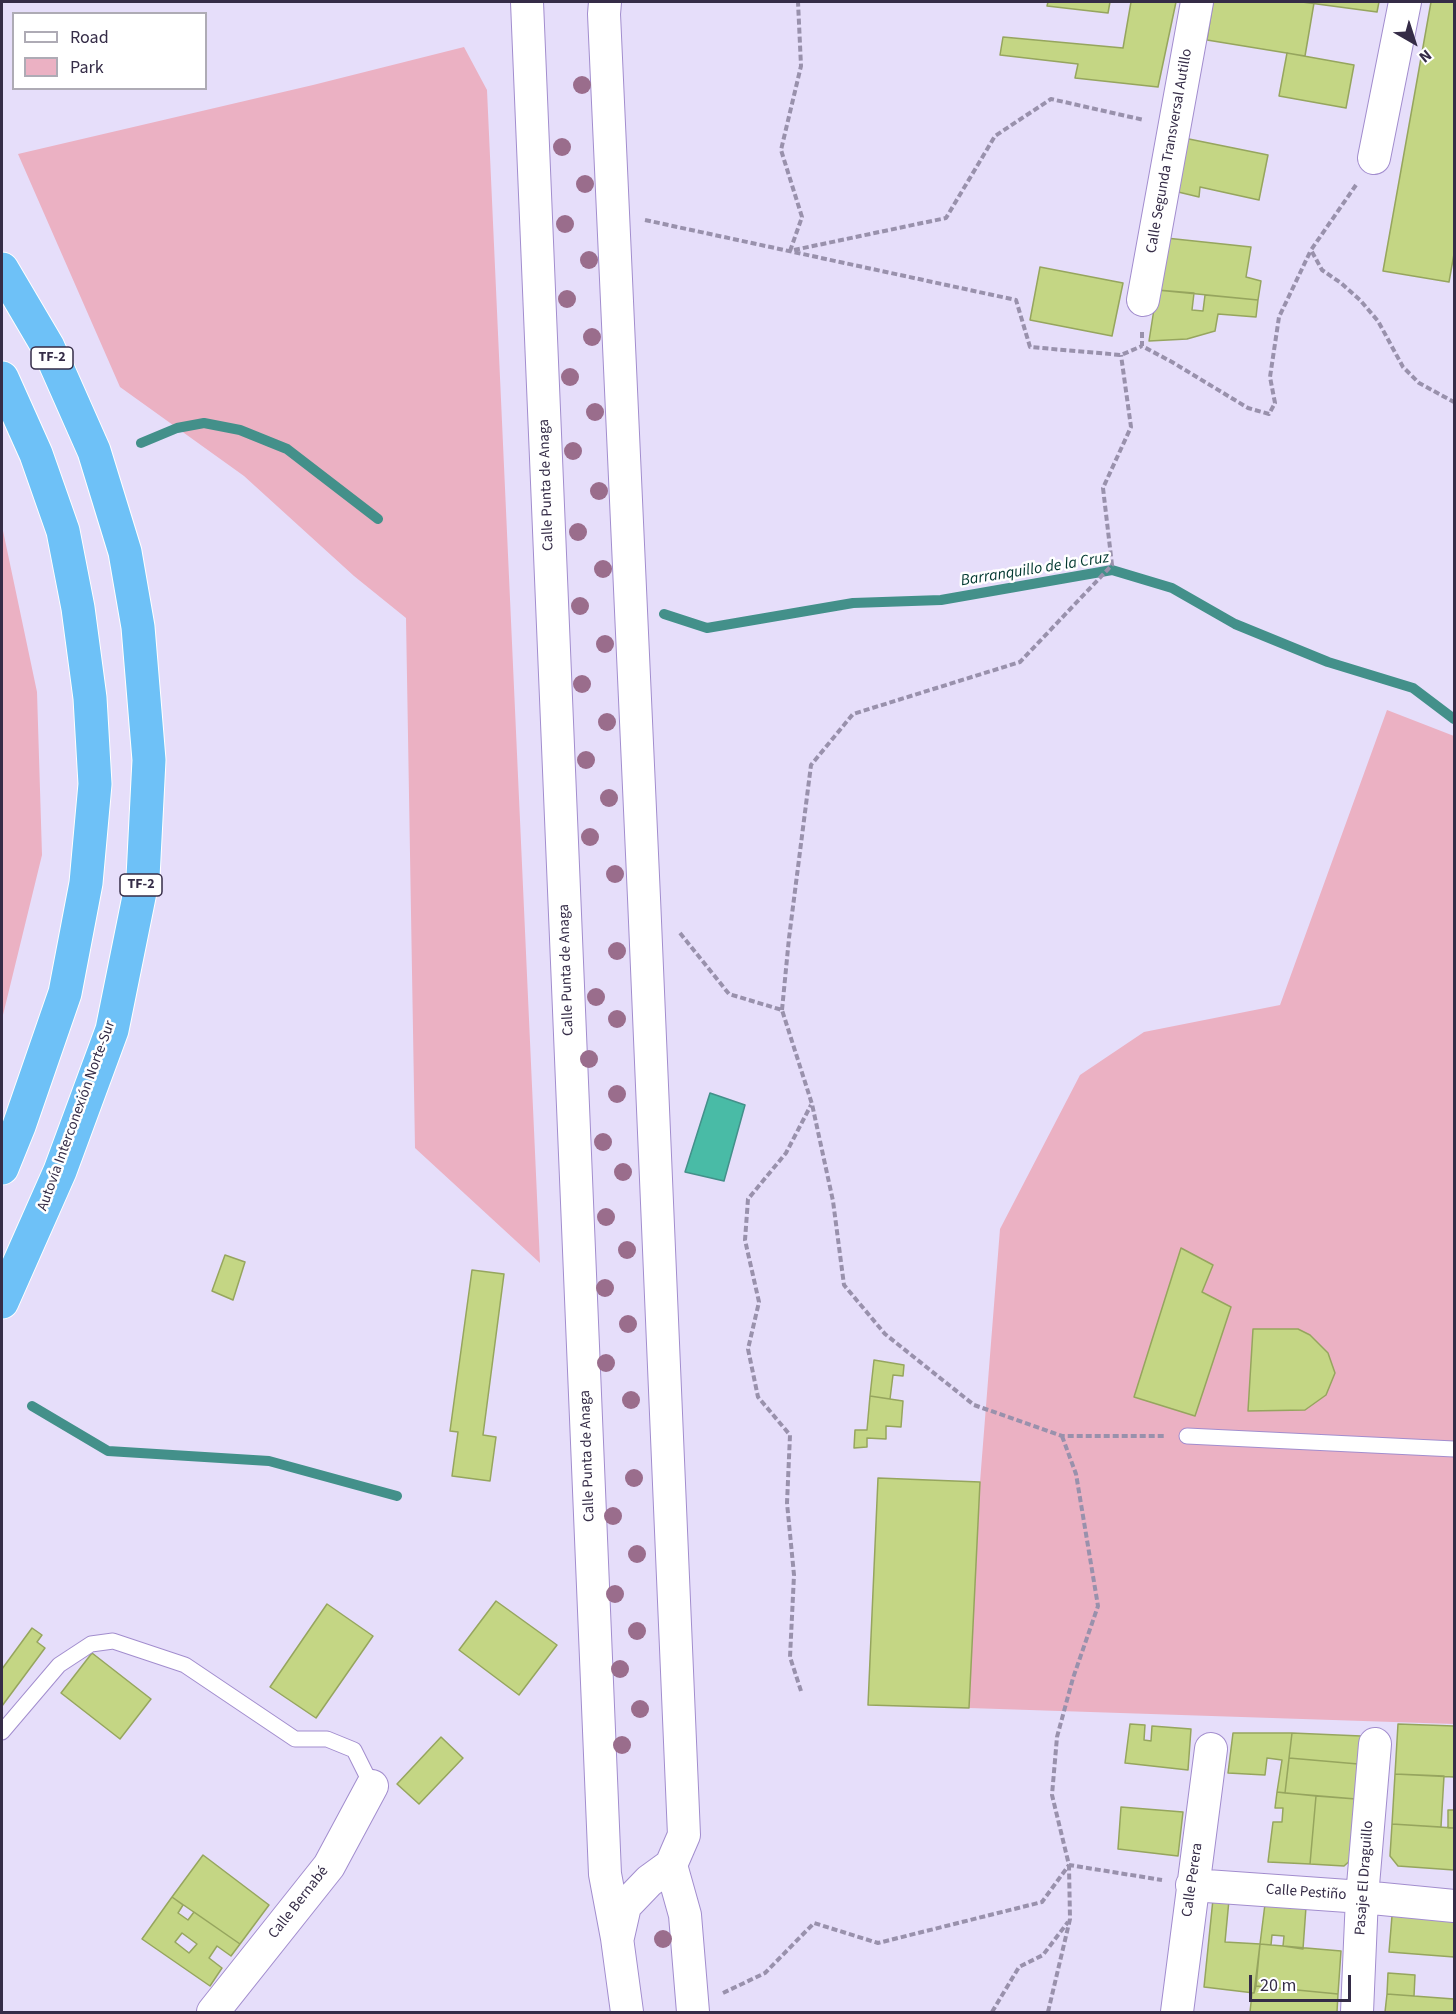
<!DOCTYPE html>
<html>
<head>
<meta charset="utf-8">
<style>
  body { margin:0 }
  #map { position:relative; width:1456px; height:2014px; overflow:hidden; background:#e6defa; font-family:"Source Sans 3",sans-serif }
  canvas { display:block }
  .frame { position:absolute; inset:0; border:3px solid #352c47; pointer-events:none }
  .legend { position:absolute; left:12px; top:12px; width:195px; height:78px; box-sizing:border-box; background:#fff; border:2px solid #aeabb5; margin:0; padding:8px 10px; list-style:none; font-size:18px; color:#352c47 }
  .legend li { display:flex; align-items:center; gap:12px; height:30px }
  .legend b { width:30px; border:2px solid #aeabb5 }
  .north { position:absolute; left:1384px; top:12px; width:60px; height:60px; -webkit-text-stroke:4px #fff; paint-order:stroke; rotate:141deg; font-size:16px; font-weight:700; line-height:24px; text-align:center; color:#352c47 }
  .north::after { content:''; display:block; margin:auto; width:21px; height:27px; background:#352c47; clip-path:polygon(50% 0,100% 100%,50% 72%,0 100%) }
  .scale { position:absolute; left:1249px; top:1975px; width:102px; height:27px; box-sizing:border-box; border:3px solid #352c47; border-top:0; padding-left:8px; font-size:18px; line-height:21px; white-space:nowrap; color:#352c47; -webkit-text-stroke:4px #fff; paint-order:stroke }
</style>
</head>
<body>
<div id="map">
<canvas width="1456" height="2014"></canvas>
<div class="frame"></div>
<ul class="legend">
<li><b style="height:8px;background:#fff"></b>Road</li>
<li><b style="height:16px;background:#ebb1c3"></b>Park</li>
</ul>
<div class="north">N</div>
<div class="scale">20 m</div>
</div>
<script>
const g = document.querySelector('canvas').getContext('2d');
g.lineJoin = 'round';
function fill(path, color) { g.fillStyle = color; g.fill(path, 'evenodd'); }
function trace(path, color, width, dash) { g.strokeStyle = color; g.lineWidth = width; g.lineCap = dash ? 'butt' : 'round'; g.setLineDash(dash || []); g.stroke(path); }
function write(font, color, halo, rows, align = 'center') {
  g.font = font + ' "Source Sans 3",sans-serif'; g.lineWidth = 5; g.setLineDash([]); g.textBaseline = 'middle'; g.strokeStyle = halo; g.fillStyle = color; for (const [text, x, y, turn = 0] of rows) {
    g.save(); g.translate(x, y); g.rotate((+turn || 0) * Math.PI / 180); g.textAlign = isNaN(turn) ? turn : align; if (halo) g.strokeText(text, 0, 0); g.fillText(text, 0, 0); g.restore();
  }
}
const green = new Path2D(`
  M464 47 487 90 540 1263 415 1148 406 618 354 576 244 476 120 387 18 154 313 85Z
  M2 526 37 692 42 855 2 1019Z
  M1387 710 1454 736V1724L969 1708 980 1482 1000 1229 1080 1075 1144 1032 1280 1005Z`);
const water = new Path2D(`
  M710 1093 745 1105 724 1181 685 1172Z`);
const stream = new Path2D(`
  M141 443 177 428 204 423 240 430 287 449 378 519
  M664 614 707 628 853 603 941 600 1112 570 1172 588 1235 624 1328 662 1413 688 1454 719
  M32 1406 108 1451 269 1461 397 1496`);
const building = new Path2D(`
  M1048 2H1110L1108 13 1047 6Z
  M1131 2H1176L1158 87 1075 78 1078 64 1000 55 1003 37 1123 48Z
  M1213 2H1302L1314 3 1305 56 1207 40Z
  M1302 2H1379L1377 12Z
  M1431 2H1454V254L1449 282 1383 271Z
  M1287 53 1354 65 1346 108 1279 96Z
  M1184 138 1268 155 1259 200 1200 187 1199 197 1174 191Z
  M1166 238 1251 247 1246 277 1261 281 1258 300 1157 290Z
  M1040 267 1123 283 1112 336 1030 320Z
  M1157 290 1194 293 1192 310 1203 311 1205 295 1258 300 1256 317 1218 314 1215 331 1187 339 1149 341Z
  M1181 1248 1213 1265 1202 1292 1231 1307 1195 1416 1134 1397Z
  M225 1255 245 1262 233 1300 212 1291Z
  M472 1270 504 1274 483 1435 496 1437 490 1481 452 1476 458 1432 450 1431Z
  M1253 1329H1298L1310 1335 1328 1353 1335 1373 1326 1395 1305 1410 1248 1411Z
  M874 1360 904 1365 903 1376 893 1375 890 1399 870 1396Z
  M870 1396 903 1401 901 1427 886 1426V1439L867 1438V1447L854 1448 855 1430H867Z
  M878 1478 980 1482 969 1708 868 1705Z
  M496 1601 557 1645 519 1695 459 1650Z
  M327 1604 373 1636 316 1718 270 1687Z
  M32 1628 42 1635 37 1642 45 1648 2 1706V1669Z
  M92 1653 151 1699 120 1739 61 1693Z
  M1130 1724 1145 1725 1144 1740 1151 1741 1152 1726 1191 1729 1188 1770 1125 1763Z
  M1398 1724 1454 1726V1777L1395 1774Z
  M1233 1733H1292L1285 1793 1277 1792 1282 1760 1267 1758 1265 1775 1228 1773Z
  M1292 1733 1361 1736 1358 1764 1289 1758Z
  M441 1737 463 1758 419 1804 397 1784Z
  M1289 1758 1358 1764 1356 1799 1285 1793Z
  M1395 1774 1444 1776 1441 1827 1392 1824Z
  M1277 1792 1316 1796 1310 1864 1268 1862 1273 1822H1282L1283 1808H1275Z
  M1316 1796 1356 1799 1352 1859 1344 1866 1310 1864Z
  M1121 1807 1183 1812 1178 1856 1118 1849Z
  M1448 1810H1454V1828H1448Z
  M1392 1824 1454 1828V1870L1398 1866 1390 1856Z
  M203 1855 269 1905 240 1944 172 1897Z
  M172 1897 183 1905 178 1913 188 1920 194 1912 240 1944 231 1956 217 1946 209 1958 222 1968 210 1986 142 1939ZM182 1933 197 1944 189 1953 175 1942Z
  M1213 1899 1229 1900 1225 1942 1260 1944 1254 1993 1204 1987Z
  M1265 1904 1306 1907 1303 1949 1283 1946 1284 1936 1272 1935 1271 1945 1260 1944Z
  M1397 1912 1454 1915V1957L1389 1952 1392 1916Z
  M1260 1944 1341 1951 1338 1994 1256 1986Z
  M1388 1973 1415 1975 1414 1996 1387 1994Z
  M1256 1986 1338 1994 1337 2012H1250L1252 1993H1254Z
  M1387 1994 1454 1999V2012H1385Z`);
const path = new Path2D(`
  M1356 185 1311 250 1322 270 1341 283 1360 300 1378 321 1403 367 1419 383 1454 402
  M645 220 1016 300 1030 347 1121 355 1142 346
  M794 250 946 218 995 136 1051 99 1144 120
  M790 251 802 217 781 150 801 66 798 2
  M1142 332V346L1172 362 1248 408 1269 414 1275 403 1270 377 1279 317 1311 250
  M680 933 729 994 782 1010 812 1104 833 1201 844 1285 885 1334 974 1405 1062 1436H1165
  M782 1010 789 938 811 765 853 714 1020 662 1112 565 1103 488 1131 427 1121 355
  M1062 1436 1076 1474 1098 1606 1073 1678 1057 1737 1052 1795 1069 1865 1162 1880
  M801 1691 790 1657 794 1575 787 1503 790 1435 758 1397 748 1349 759 1302 745 1240 748 1199 786 1153 811 1105
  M723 1993 765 1973 814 1923 878 1943 1042 1902 1069 1865
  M992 2012 1019 1967 1043 1955 1068 1922
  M1048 2012 1070 1919 1069 1866`);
const service = new Path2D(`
  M1187 1436 1454 1449
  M2 1732 59 1665 91 1644 113 1641 185 1665 295 1739H327L354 1750 372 1786`);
const minor = new Path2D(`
  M527 2 605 1874 617 1938 627 2012
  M605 2 604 14 644 898 684 1835 671 1865 649 1881 625 1906 618 1937
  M1374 158 1405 2
  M1143 300 1197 2
  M671 1865 685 1915 693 2012
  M1192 1885 1362 1897 1454 1906
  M213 2012 329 1866 372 1786
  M1177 2012 1211 1749
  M1357 2012 1362 1897 1375 1744`);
const motorway = new Path2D(`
  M2 269 48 347 94 451 125 552 138 627 149 760 143 877 112 1030 60 1171 2 1302
  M2 378 36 454 63 531 78 608 90 698 95 784 86 883 65 993 19 1126 2 1168`);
const trees = [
  [582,85],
  [562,147],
  [585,184],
  [565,224],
  [589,260],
  [567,299],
  [592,337],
  [570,377],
  [595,412],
  [573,451],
  [599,491],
  [578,532],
  [603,569],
  [580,606],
  [605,644],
  [582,684],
  [607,722],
  [586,760],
  [609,798],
  [590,837],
  [615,874],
  [617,951],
  [596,997],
  [617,1019],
  [589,1059],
  [617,1094],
  [603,1142],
  [623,1172],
  [606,1217],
  [627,1250],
  [605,1288],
  [628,1324],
  [606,1363],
  [631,1400],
  [634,1478],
  [613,1516],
  [637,1554],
  [615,1594],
  [637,1631],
  [620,1669],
  [640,1709],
  [622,1745],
  [663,1939]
];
const shields = [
  [52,358,42],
  [141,885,42]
];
const shieldNames = [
  ["TF-2",52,358],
  ["TF-2",141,885]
];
const streetNames = [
  ["Calle Segunda Transversal Autillo",1170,151,-80],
  ["Calle Punta de Anaga",547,485,-92],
  ["Calle Punta de Anaga",567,970,-92],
  ["Autovía Interconexión Norte-Sur",77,1116,-70],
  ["Calle Punta de Anaga",588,1456,-92],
  ["Pasaje El Draguillo",1365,1878,-86],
  ["Calle Perera",1193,1880,-82],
  ["Calle Pestiño",1306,1893,4],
  ["Calle Bernabé",299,1903,-52]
];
const waterNames = [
  ["Barranquillo de la Cruz",1035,570,-9]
];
fill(green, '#ebb1c3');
fill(water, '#49bba6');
trace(water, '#43908a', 1.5);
trace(stream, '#43908a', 10);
fill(building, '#c4d684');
trace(building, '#96a55e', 1.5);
trace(service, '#a28dce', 17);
trace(minor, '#a28dce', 34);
trace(motorway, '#fff', 35);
trace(path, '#9991ac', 4, [6, 3]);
trace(service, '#fff', 15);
trace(minor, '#fff', 32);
trace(motorway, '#6ec1f7', 33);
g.fillStyle = '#9a6d8c';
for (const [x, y] of trees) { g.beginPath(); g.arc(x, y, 9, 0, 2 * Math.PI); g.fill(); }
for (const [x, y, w] of shields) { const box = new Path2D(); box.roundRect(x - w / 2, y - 11, w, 22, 4.5); g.fillStyle = '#fff'; g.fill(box); trace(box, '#352c47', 1.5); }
write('bold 14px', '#352c47', null, shieldNames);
write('15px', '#352c47', '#fff', streetNames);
write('italic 16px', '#023830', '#fff', waterNames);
</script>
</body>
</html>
